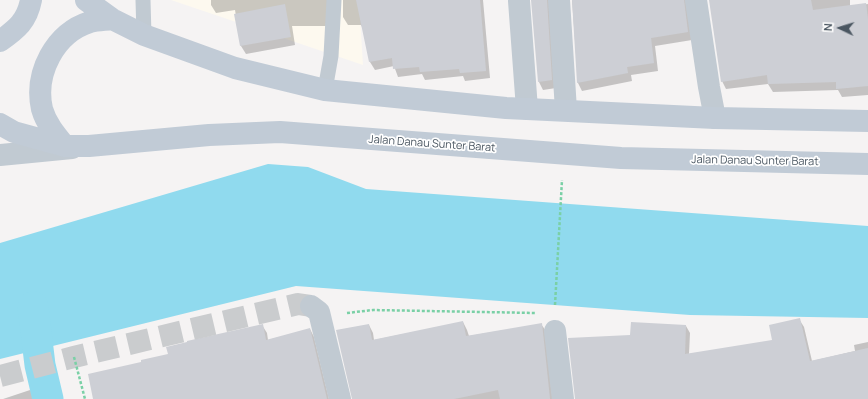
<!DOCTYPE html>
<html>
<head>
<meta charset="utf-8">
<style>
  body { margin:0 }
  #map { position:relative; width:868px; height:399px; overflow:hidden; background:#f5f3f3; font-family:Manrope,sans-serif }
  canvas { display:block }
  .north { position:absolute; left:820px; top:8px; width:40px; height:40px; -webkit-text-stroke:3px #fff; paint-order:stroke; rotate:274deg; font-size:11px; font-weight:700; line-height:16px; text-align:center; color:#4a5661 }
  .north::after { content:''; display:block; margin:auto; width:14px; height:18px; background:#4a5661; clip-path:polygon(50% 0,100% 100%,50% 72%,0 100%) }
</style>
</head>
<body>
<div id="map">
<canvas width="868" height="399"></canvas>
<div class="north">N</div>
</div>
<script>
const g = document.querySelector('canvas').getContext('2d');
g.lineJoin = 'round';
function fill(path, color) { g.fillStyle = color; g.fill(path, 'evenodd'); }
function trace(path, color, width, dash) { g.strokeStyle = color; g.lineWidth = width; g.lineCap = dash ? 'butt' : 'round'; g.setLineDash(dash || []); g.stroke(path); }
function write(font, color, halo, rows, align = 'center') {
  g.font = font + ' Manrope,sans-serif'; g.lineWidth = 3.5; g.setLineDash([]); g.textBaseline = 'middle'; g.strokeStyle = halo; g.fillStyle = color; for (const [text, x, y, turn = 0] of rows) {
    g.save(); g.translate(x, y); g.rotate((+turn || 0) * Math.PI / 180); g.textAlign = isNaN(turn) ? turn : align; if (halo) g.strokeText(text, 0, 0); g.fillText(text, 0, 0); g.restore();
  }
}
const commercial = new Path2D(`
  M171 0H359L363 65Z`);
const water = new Path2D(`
  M268 164 308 167 366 189 868 226V318L690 315 296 286 0 359V243Z`);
const shadow = new Path2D(`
  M211 0H332L328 26H292L295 45 246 54 241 46 235 10 216 13 211 5Z
  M343 0H483L490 78 465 81 463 76 425 80 422 74 398 77 394 66 375 70 370 62 363 29 361 25H348L343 17Z
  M532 0H554L556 88 543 90 539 82Z
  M572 0H692V40L655 46 658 71 631 75 632 81 582 91 578 83Z
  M710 0H850V6L868 4V95L842 97 838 90 773 92 768 84 726 89 722 81Z
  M799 319 804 327 812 361 855 351 854 345 868 342V399H576L631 336 686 326 690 333 689 354 773 341Z
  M463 322 467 330 469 336 541 324 546 331 553 399H353L369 325 373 333 374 340Z
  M262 325 267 333 268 340 310 329 314 337 329 399H94L142 363Z
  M39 387 45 399H3Z`);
const canal = new Path2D(`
  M33 307 40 365 48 399`);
const building = new Path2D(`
  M356 0H480L486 71 460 73 459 69 420 72 419 67 393 69 392 58 369 62Z
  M531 0H547L552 80 538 82Z
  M572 0H684L688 32 651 38 654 63 627 67 628 73 577 83Z
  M709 0H811L813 10 866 3 868 19V86L836 89V82L768 84 767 75 721 82Z
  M285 4 291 37 240 46 234 14Z
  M800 318 810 361 868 348V399H575L568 338 630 335 631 322 686 325 685 354 772 340 769 325Z
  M463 321 466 336 542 323 550 399H500L498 390 454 399H352L336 330 369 324 372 340Z
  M263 324 266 340 310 328 327 399H93L88 374 141 362V360L168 354 166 347 187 342V341Z`);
const streetTunnel = new Path2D(`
  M0 376 74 357 298 304 311 306`);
const path = new Path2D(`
  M555 305 562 180
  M347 313 373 310 536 313
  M74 357 85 399`);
const lane = new Path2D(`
  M143 0 144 35
  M325 90 331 56 334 0`);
const street = new Path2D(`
  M559 0 566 110
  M696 0 709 87 715 118
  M519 1 527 109
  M0 155 72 148
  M311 306 319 312 340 399
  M555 331 563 399`);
const secondary = new Path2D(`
  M86 0 112 19 144 35 235 68 325 90 506 108 715 118 868 121
  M0 41C17 29 27 21 31 0
  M0 124 14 132 65 146H89L209 135 280 132 621 158 868 164
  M65 146C55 134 46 123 42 109 34 73 55 33 90 22 97 20 105 20 112 19`);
const streetNames = [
  ["Jalan Danau Sunter Barat",432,144,4],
  ["Jalan Danau Sunter Barat",755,161,1]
];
fill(commercial, '#fdf9ef');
fill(water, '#90daee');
fill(shadow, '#0003');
trace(canal, '#90daee', 31);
fill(building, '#cdcfd5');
trace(streetTunnel, '#caccce', 22, [22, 11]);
trace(path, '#7ad0a6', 2.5, [3, 2]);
trace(lane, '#c1cad2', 15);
trace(street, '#c1cad2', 22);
trace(secondary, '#c1cbd6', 22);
write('11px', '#4a5661', '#fff', streetNames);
</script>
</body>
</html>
